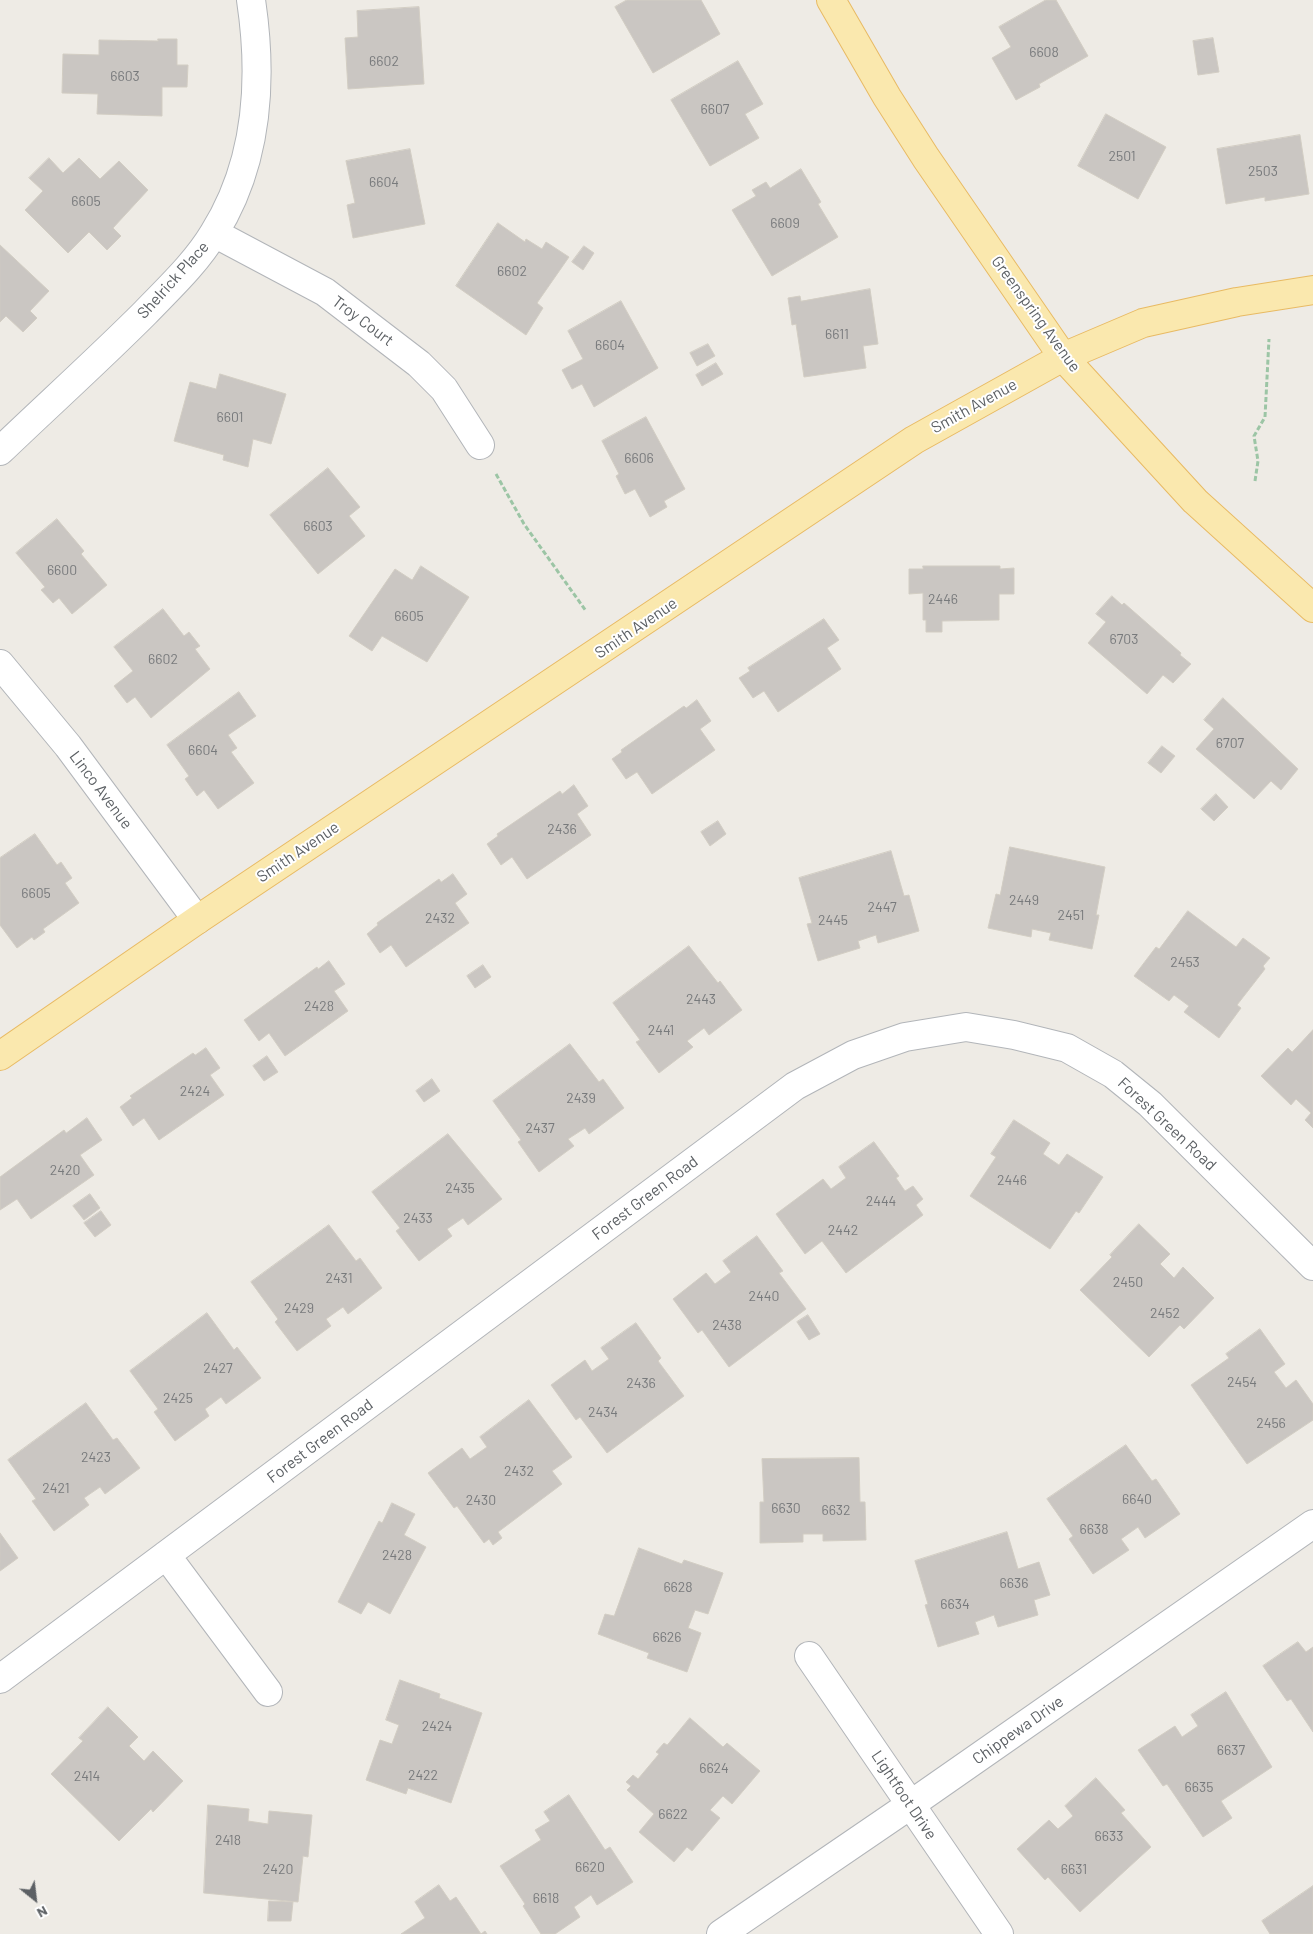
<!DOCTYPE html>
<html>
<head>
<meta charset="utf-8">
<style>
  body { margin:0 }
  #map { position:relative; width:1313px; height:1934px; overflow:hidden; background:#eeebe5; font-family:Barlow,sans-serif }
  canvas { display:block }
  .north { position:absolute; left:10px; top:1874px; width:50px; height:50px; -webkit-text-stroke:4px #fff; paint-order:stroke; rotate:151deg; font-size:14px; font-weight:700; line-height:20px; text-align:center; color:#5c6064 }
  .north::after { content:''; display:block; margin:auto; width:18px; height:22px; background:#5c6064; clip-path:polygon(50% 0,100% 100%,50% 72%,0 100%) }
</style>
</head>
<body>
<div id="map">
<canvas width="1313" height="1934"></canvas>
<div class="north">N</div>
</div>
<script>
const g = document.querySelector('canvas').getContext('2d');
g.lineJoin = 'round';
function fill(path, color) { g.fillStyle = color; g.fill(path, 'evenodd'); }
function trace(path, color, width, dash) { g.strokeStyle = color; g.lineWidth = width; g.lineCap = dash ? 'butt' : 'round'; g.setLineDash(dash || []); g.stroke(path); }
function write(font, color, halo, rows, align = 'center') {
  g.font = font + ' Barlow,sans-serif'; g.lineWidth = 4; g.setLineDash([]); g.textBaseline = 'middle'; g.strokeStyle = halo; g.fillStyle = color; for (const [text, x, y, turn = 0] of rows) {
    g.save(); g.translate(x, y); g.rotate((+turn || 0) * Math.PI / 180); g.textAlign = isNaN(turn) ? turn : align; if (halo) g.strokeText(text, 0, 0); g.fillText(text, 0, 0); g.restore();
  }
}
const building = new Path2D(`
  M627 0H701L720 34 653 73 615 7Z
  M1046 0H1056L1088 56 1039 84 1040 87 1016 100 992 58 1011 47 999 27Z
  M419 7 424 84 348 89 345 38 358 37 357 11Z
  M1213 38 1219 72 1198 75 1193 41Z
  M158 39H177V65H188L187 87H162V116L97 114 98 94 62 93 63 54 99 55V40L158 41Z
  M738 61 763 104 745 114 759 138 710 166 671 100Z
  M1106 114 1166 147 1138 199 1078 166Z
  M1300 135 1309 194 1265 201V197L1226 204 1217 149Z
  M410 149 425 224 353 238 347 205 355 203 346 161Z
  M49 158 63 173 79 158 100 179 119 161 148 190 113 228 121 236 107 250 89 232 68 253 25 210 43 191 29 178Z
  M801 169 821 202 818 204 838 237 772 276 732 210 756 196 752 190 766 182 770 188Z
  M498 223 525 242 526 239 542 249 546 242 569 257 537 303 543 308 526 335 456 286Z
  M0 245 49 291 30 311 37 318 23 332 6 316 0 322Z
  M584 246 594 253 583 270 572 262Z
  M870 289 878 344 863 346 866 368 804 377 796 324 792 325 788 298 800 296 801 301Z
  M621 301 658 368 594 407 582 384 572 389 562 370 583 359 568 331Z
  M708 344 715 356 697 366 690 353Z
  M716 363 723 374 702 386 696 375Z
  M220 374 286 394 271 444 253 439 248 467 223 460 224 455 174 441 190 382 216 389Z
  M646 417 685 489 664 501 667 507 650 517 635 489 625 494 616 476 619 474 602 441Z
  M328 468 360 507 349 516 365 536 318 574 270 515Z
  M57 519 84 551 81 554 107 585 72 614 59 598 53 603 41 590 45 587 16 553Z
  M421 566 469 597 427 662 382 636 372 651 349 636 395 569 412 580Z
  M923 566H1000V569L1014 568V594H999V620L942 621V632H926V620H923V593L909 594V569H923Z
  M1112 596 1122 605 1124 603 1181 653 1180 655 1191 664 1173 683 1163 675 1147 694 1088 643 1106 622 1096 614Z
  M163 609 184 636 189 632 200 646 195 649 210 669 151 718 135 697 127 703 114 686 133 671 114 647Z
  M824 619 839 640 827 648 841 669 778 712 764 691 753 698 739 678 750 671 748 668Z
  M239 692 256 716 228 735 237 748 231 752 254 783 218 809 204 790 197 796 185 779 189 776 167 745Z
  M1223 698 1298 769 1281 790 1271 781 1254 799 1196 749 1214 729 1204 720Z
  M697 700 711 721 700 729 715 750 652 794 637 772 626 779 612 759 622 752 621 750 684 706 686 708Z
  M1162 746 1175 756 1161 773 1148 763Z
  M574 785 588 806 577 814 591 835 527 879 512 857 501 865 487 844 498 836 497 834 560 791 562 794Z
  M1216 794 1228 807 1214 821 1201 809Z
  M718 821 726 834 710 846 701 832Z
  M35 834 57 865 61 862 72 878 65 883 79 903 43 929 45 932 34 940 32 937 17 948 0 925V858Z
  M1010 847 1105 867 1096 915H1099L1092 949 1049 940 1051 933 1032 929 1031 937 988 928 996 894 1000 895Z
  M891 851 904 896 909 895 919 931 878 943 876 935 858 941 860 948 818 961 807 924 812 923 799 878Z
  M453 874 467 894 455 903 469 923 406 967 391 945 380 953 367 934 378 925 377 923 439 879 441 882Z
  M1188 911 1236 947 1243 938 1270 958 1263 966 1265 969 1237 1005 1241 1008 1219 1038 1184 1012 1189 1006 1174 995 1169 1001 1134 976 1156 947 1159 949Z
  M689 946 718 983 720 981 742 1010 709 1035 704 1028 687 1041 693 1047 659 1073 636 1042 640 1040 613 1003Z
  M329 961 345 984 334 991 348 1011 285 1056 269 1033 259 1041 244 1020 317 967 318 969Z
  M483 965 491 977 475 988 467 976Z
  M1313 1030V1128L1305 1120 1311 1113 1296 1099 1291 1105 1261 1076 1288 1048 1292 1052Z
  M570 1044 599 1082 603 1079 624 1108 589 1134 585 1128 568 1139 574 1146 539 1172 518 1142 521 1140 493 1101Z
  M206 1048 220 1068 210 1075 224 1095 159 1140 144 1118 133 1126 120 1107 132 1098 130 1096 193 1053 195 1055Z
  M267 1056 278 1072 264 1081 253 1066Z
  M432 1079 440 1091 424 1102 416 1091Z
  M87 1118 102 1140 80 1155 94 1175 31 1219 17 1199 0 1210V1177L64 1130 66 1133Z
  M1014 1120 1050 1143 1043 1154 1059 1165 1067 1154 1103 1177 1079 1213 1076 1211 1050 1249 970 1196 996 1157 991 1154Z
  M448 1134 502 1199 468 1225 463 1218 447 1229 452 1236 419 1261 396 1231 400 1228 372 1192Z
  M874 1142 899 1176 896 1178 905 1191 913 1186 923 1199 916 1205 923 1215 846 1273 822 1241 805 1254 776 1214 823 1179 831 1189 846 1178 839 1167Z
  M90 1194 100 1208 84 1220 73 1206Z
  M101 1211 111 1225 95 1237 84 1223Z
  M1139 1224 1170 1254 1160 1264 1174 1278 1183 1267 1214 1298 1184 1329 1180 1325 1149 1357 1080 1290 1112 1257 1110 1255Z
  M329 1225 356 1261 360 1258 382 1288 348 1314 343 1307 326 1319 331 1326 297 1351 275 1322 278 1319 251 1282Z
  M757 1236 783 1271 779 1273 806 1309 729 1367 702 1330 698 1333 673 1299 706 1273 715 1284 731 1272 723 1261Z
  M207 1313 234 1350 237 1347 261 1378 226 1404 221 1397 205 1409 209 1416 175 1441 154 1412 158 1409 130 1371Z
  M808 1315 820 1334 809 1340 797 1322Z
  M636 1323 661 1358 658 1361 684 1396 607 1453 580 1417 576 1420 551 1385 585 1360 592 1371 609 1359 601 1348Z
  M1260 1329 1285 1364 1274 1372 1286 1388 1296 1380 1313 1404V1420L1247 1464 1191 1385 1229 1358 1226 1354Z
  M529 1400 572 1457 552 1471 562 1484 498 1532 502 1538 493 1545 489 1539 484 1543 457 1506 454 1508 428 1473 462 1448 470 1459 487 1447 480 1437Z
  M86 1403 113 1440 117 1438 140 1468 105 1494 100 1487 84 1498 89 1505 54 1531 32 1501 36 1499 8 1460Z
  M1126 1445 1152 1481 1156 1479 1180 1514 1145 1538 1138 1527 1121 1539 1129 1550 1093 1574 1069 1539 1073 1536 1047 1499Z
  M859 1458 860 1502H865L866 1540 823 1541V1534H803V1542L760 1543V1502H764L762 1459Z
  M392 1503 415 1514 404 1535 426 1547 390 1614 368 1602 361 1614 338 1602 379 1521 382 1523Z
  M1007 1532 1018 1569 1039 1562 1050 1595 1034 1600 1038 1615 998 1627 994 1615 975 1622 979 1634 938 1647 925 1605 928 1604 915 1561Z
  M0 1533 18 1558 0 1571Z
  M639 1548 682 1564 684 1560 723 1573 708 1614 695 1610 688 1628 701 1633 687 1672 647 1658 649 1653 598 1634 605 1614 614 1616Z
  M1298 1642 1306 1652 1313 1647V1732L1291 1699 1287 1701 1263 1666Z
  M400 1680 440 1694 439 1698 482 1713 451 1803 408 1788 406 1794 366 1780 380 1740 392 1744 399 1725 386 1720Z
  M1226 1692 1272 1767 1221 1801 1232 1818 1203 1837 1167 1784 1163 1786 1138 1750 1175 1726 1182 1737 1198 1726 1191 1715Z
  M108 1707 138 1737 129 1746 144 1761 153 1751 183 1781 153 1812 151 1809 119 1841 51 1774 83 1741 79 1738Z
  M690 1718 723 1747 727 1743 760 1771 732 1804 723 1796 710 1810 720 1818 692 1851 687 1847 674 1862 639 1832 654 1814 627 1790 631 1786 626 1782 633 1775 638 1779 659 1754 656 1752 664 1743 667 1745Z
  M1096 1778 1125 1810 1121 1813 1151 1847 1080 1912 1048 1877 1045 1880 1017 1849 1049 1820 1058 1829 1073 1816 1065 1806Z
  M569 1795 605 1850 610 1847 633 1882 597 1905 591 1895 574 1907 580 1917 555 1934H541L523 1906 525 1904 500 1866 541 1840 535 1830 550 1821 544 1812Z
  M208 1805 249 1809 248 1821 268 1824 269 1811 312 1815 308 1857 303 1856 298 1902 204 1893Z
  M439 1885 450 1901 456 1897 481 1934 485 1931 487 1934H401L425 1918 415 1902Z
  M1313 1886V1934H1270L1262 1921Z
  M269 1901 293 1902 291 1921H268Z`);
const path = new Path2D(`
  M496 474 524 524 586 611
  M1255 481 1258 461 1254 436 1265 417 1269 339`);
const minor = new Path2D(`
  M214 233 325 292 419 364 444 389 480 445
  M0 451C48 405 98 360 145 313 169 288 196 263 214 233 258 163 263 80 251 0
  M0 664 68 746 197 920
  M166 1555 268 1692
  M809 1656 999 1934
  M0 1679 795 1086 853 1055 905 1037 966 1027 1014 1035 1067 1048 1113 1074 1150 1104 1313 1266
  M721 1934 910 1805 1313 1524`);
const major = new Path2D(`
  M831 0 887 97 926 158 1063 357 1195 501 1313 608
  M0 1056 197 920 914 440 1063 357 1143 323 1237 302 1313 290`);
const numberNames = [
  ["6608",1044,52],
  ["6602",384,61],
  ["6603",125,76],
  ["6607",715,109],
  ["2501",1122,156],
  ["2503",1263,171],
  ["6604",384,182],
  ["6605",86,201],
  ["6609",785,223],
  ["6602",512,271],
  ["6611",837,334],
  ["6604",610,345],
  ["6601",230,417],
  ["6606",639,458],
  ["6603",318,526],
  ["6600",62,570],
  ["2446",943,599],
  ["6605",409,616],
  ["6703",1124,639],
  ["6602",163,659],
  ["6707",1230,743],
  ["6604",203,750],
  ["2436",562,829],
  ["6605",36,893],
  ["2449",1024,900],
  ["2447",882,907],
  ["2451",1071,915],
  ["2432",440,918],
  ["2445",833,920],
  ["2453",1185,962],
  ["2443",701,999],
  ["2428",319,1006],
  ["2441",661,1030],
  ["2424",195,1091],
  ["2439",581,1098],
  ["2437",540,1128],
  ["2420",65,1170],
  ["2446",1012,1180],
  ["2435",460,1188],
  ["2444",881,1201],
  ["2433",418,1218],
  ["2442",843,1230],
  ["2431",339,1278],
  ["2450",1128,1282],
  ["2440",764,1296],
  ["2429",299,1308],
  ["2452",1165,1313],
  ["2438",727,1325],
  ["2427",218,1368],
  ["2454",1242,1382],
  ["2436",641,1383],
  ["2425",178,1398],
  ["2434",603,1412],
  ["2456",1271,1423],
  ["2423",96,1457],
  ["2432",519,1471],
  ["2421",56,1488],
  ["6640",1137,1499],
  ["2430",481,1500],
  ["6630",786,1508],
  ["6632",836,1510],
  ["6638",1094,1529],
  ["2428",397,1555],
  ["6636",1014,1583],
  ["6628",678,1587],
  ["6634",955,1604],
  ["6626",667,1637],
  ["2424",437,1726],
  ["6637",1231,1750],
  ["6624",714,1768],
  ["2422",423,1775],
  ["2414",87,1776],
  ["6635",1199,1787],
  ["6622",673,1814],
  ["6633",1109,1836],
  ["2418",228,1840],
  ["6620",590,1867],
  ["2420",278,1869],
  ["6631",1074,1869],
  ["6618",546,1898]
];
const streetNames = [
  ["Shelrick Place",173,280,-48],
  ["Greenspring Avenue",1036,314,54],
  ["Troy Court",363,321,37],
  ["Smith Avenue",974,406,-29],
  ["Smith Avenue",636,628,-34],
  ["Linco Avenue",101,790,53],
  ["Smith Avenue",298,852,-34],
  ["Forest Green Road",1167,1124,43],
  ["Forest Green Road",645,1198,-37],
  ["Forest Green Road",320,1441,-37],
  ["Chippewa Drive",1018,1730,-35],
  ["Lightfoot Drive",904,1795,56]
];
fill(building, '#cac6c2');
trace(building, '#d2cdc3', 1);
trace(minor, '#b2b5b9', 30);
trace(major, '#e8ba63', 30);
trace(path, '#9cc5a5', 3, [5, 2.5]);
trace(minor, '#fff', 28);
trace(major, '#fae8ae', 28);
write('14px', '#787a7c', null, numberNames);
write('16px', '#5c6064', '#fff', streetNames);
</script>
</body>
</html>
